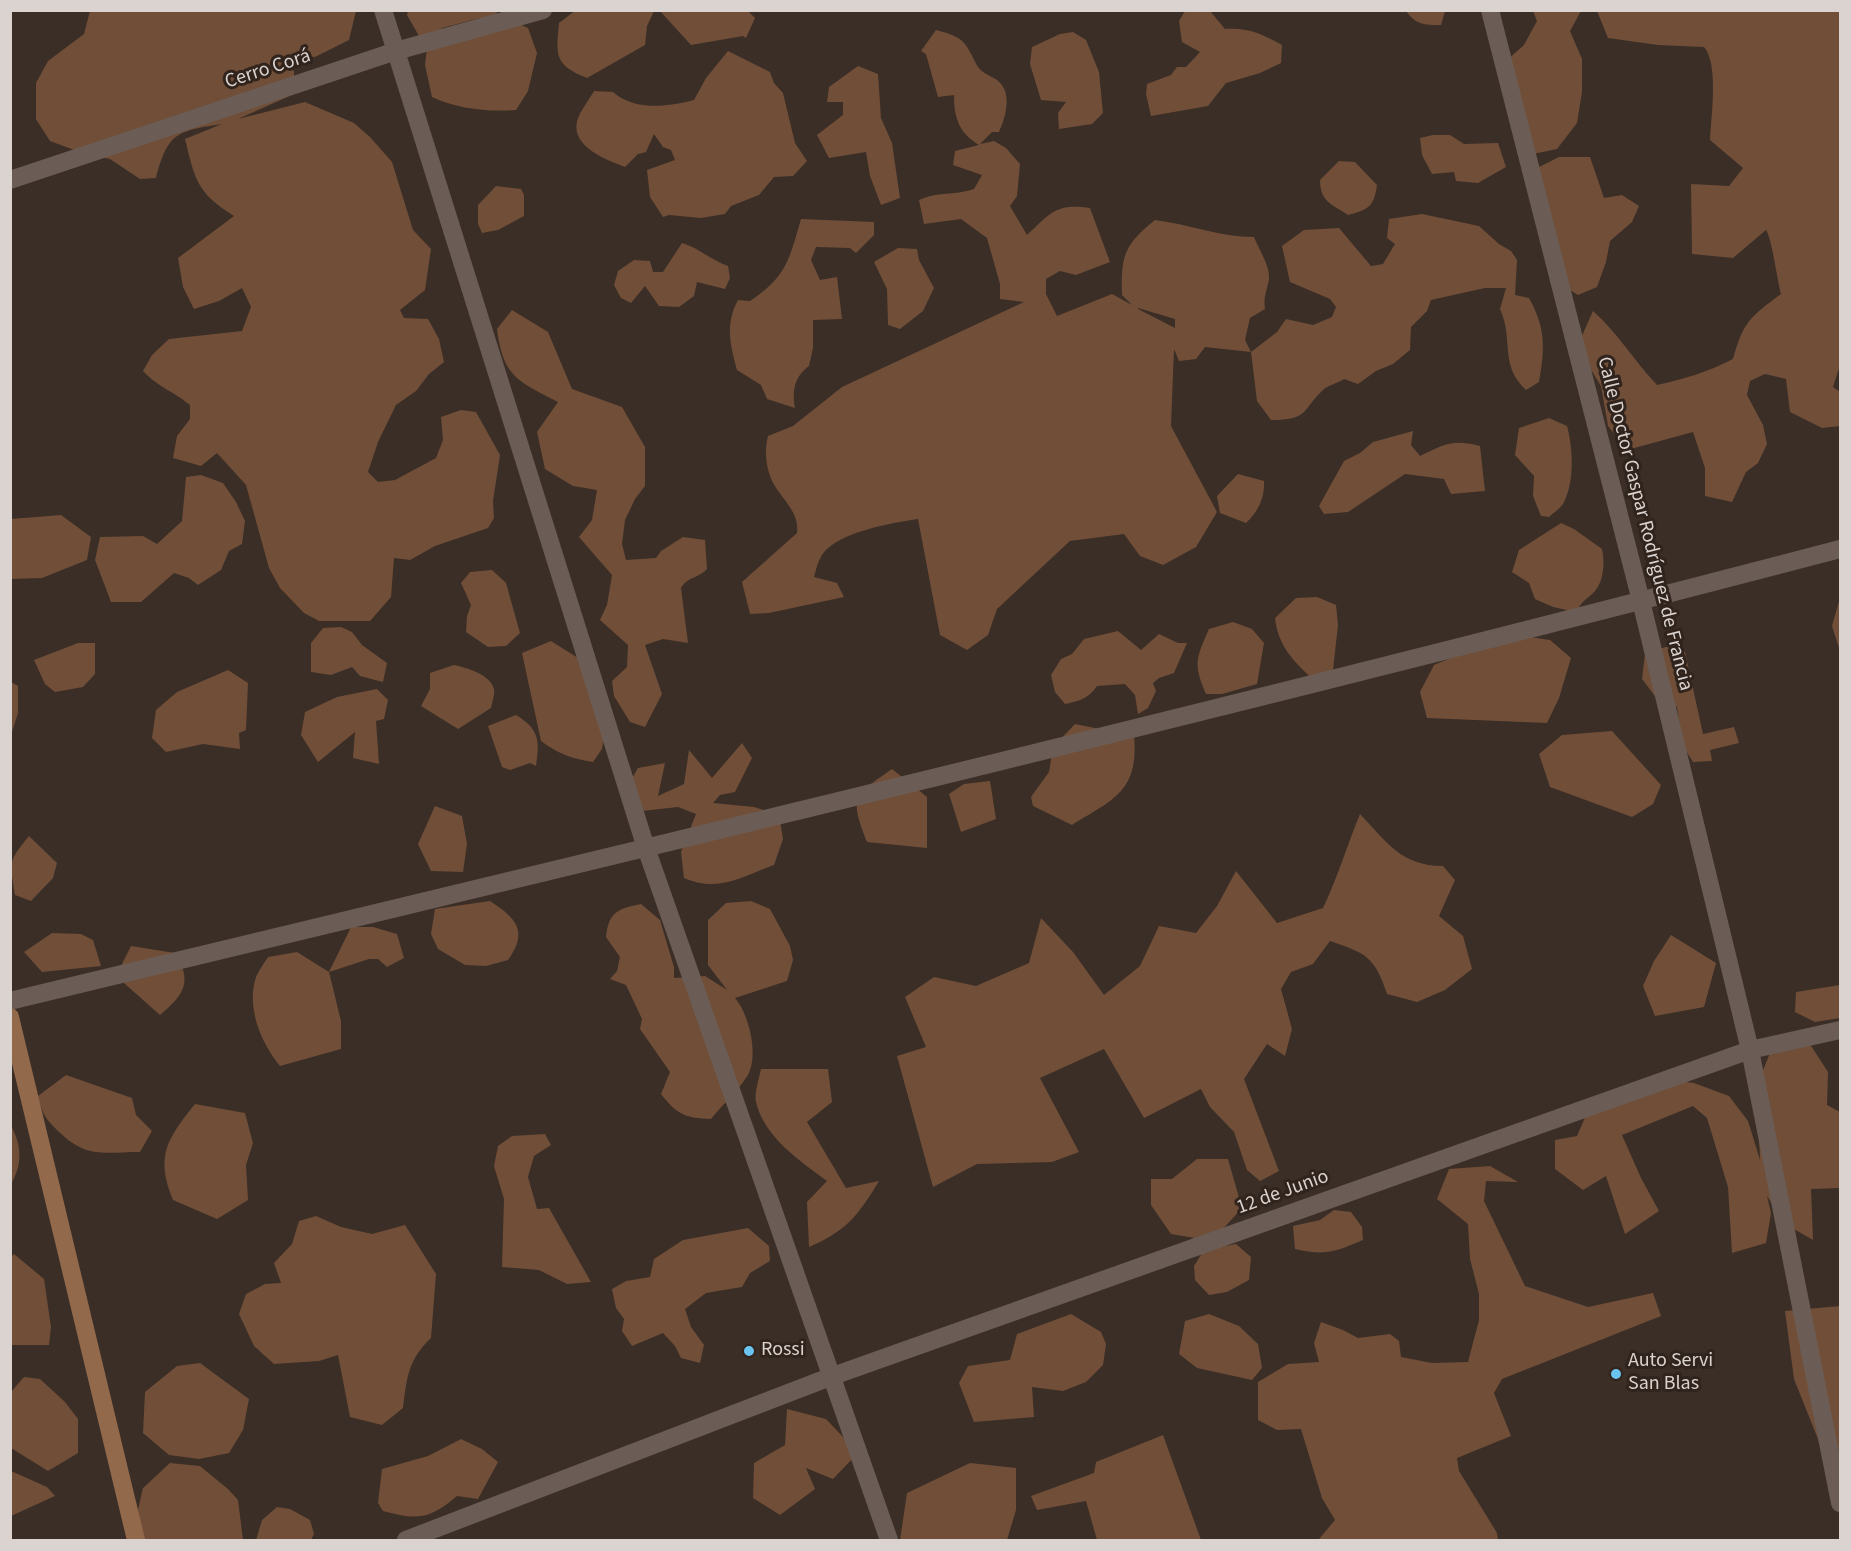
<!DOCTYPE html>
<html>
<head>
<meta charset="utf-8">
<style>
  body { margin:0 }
  #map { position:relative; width:1851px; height:1551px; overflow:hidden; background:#3a2e27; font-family:"Source Sans 3",sans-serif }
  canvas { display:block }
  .frame { position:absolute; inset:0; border:12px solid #dbd3cf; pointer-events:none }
</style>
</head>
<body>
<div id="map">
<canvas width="1851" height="1551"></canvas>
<div class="frame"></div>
</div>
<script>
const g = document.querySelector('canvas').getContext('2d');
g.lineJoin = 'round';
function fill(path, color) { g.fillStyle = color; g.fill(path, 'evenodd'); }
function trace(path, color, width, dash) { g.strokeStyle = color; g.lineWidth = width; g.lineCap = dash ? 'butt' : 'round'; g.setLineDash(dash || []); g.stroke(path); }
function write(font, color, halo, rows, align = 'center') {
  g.font = font + ' "Source Sans 3",sans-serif'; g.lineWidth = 6; g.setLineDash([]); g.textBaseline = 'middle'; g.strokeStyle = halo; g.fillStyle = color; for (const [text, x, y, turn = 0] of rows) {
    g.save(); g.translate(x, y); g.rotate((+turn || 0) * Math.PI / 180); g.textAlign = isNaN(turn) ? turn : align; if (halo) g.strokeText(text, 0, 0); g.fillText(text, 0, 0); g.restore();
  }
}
const forest = new Path2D(`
  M576 10H654V11L647 26 645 45 587 78C554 65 556 55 559 23Z
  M90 11H356L349 40 315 57 287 54 294 72V94L238 119 305 102 354 123 370 137 392 162 413 230 431 249 425 290 400 310 404 318 428 319 439 339 444 362 429 374 416 391 396 405 378 442 368 472 378 482 395 480 436 458 443 440 441 417 461 410 476 412 500 455 493 501 494 518 488 528 435 546 410 560 394 558 391 597 370 621H319L304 613 280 588 269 568 246 485 217 453 201 466 173 458 177 436 190 419V405C173 391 159 388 143 371L152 355 169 339 242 331 251 307 242 288 219 301 194 309 183 287 178 258 234 216C197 193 195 180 185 139L222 124C176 131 168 133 156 178L140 179 110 159 85 154 50 141 36 119V83L48 61 84 34Z
  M408 11H497L495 21 506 18 528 28 537 53 528 91 516 110C487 112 458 109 432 97L425 65 427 48 480 18 442 28 423 43 407 15Z
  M660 11H748L755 18 746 38 743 36 691 45Z
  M1185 11H1210L1225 29C1247 27 1263 34 1282 45L1281 63 1260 73 1226 83 1208 106 1151 116 1146 94 1147 84 1171 75 1177 67H1186L1200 52 1182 42 1179 21Z
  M1406 11H1445L1441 25C1424 25 1416 25 1406 11Z
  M1533 11H1581L1570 31 1582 59V92L1577 123 1557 149 1533 154 1506 61 1524 45 1537 21Z
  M1597 11H1840V365L1833 387 1840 392V426L1822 428 1790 412 1786 379 1765 374 1750 381 1747 395 1763 425 1767 444 1758 463 1746 472 1732 502 1705 496V468L1693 432 1627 450 1608 426 1601 386 1577 347 1593 311C1618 333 1634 361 1657 385 1684 379 1708 372 1733 359 1743 322 1750 317 1781 294 1777 279 1772 239 1766 230L1733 258 1692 254 1691 184 1729 186 1743 168 1710 140C1711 118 1719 64 1704 47L1658 45 1608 38Z
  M936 30C966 38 964 41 978 67 982 73 991 76 997 80 1013 92 1006 117 999 132H992L980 144 994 141 1006 148 1020 164 1017 196 1010 206 1027 235C1050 214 1055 203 1090 208L1110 262 1076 275 1060 271 1046 279V294L1057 316 1112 294 1132 305 1122 295C1121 255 1124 245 1155 220 1188 224 1220 237 1254 237 1259 250 1270 265 1269 279 1267 291 1263 296 1265 309L1250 318 1245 340 1251 352 1277 332 1286 319 1313 325 1332 317 1336 307 1330 299 1290 282 1282 246 1304 230 1339 228 1371 266 1383 264 1395 244 1387 238 1389 219 1422 214 1479 226 1499 244 1511 251 1517 260 1515 295 1529 298C1546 328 1545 350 1539 382L1526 390C1499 365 1514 340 1500 309L1506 288H1485L1431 300 1427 311 1411 327 1410 350 1393 364 1376 371 1358 384 1344 379C1338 383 1328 385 1323 390 1301 411 1309 420 1271 420L1257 401 1251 352 1205 347 1196 359 1179 361 1174 349 1171 426 1217 512 1196 547 1163 565 1140 556 1124 534 1070 541 997 609 988 635 967 650 940 635 918 519C892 523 837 532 822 555 818 561 816 570 814 577L837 583 844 597 769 613 750 614 742 582 797 533C800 513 782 499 773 483 766 469 764 451 768 436L793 426 842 387 1024 302 1000 299V284L987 238 961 219 924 224 919 200C939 191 953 196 974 189L982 175 953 165 955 151 979 145C959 133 954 118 954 95L938 97 926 54 921 51ZM1138 308 1175 319V328L1138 309Z
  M1073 32 1086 40 1099 72 1103 113 1092 124 1059 129 1058 113 1066 102 1041 100 1030 64 1032 47 1060 34Z
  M728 51 770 72 774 83 783 93 795 143 807 161 793 176 774 177 759 195 731 206 725 214 701 218 669 215 663 217 650 197 647 170 675 160 671 150 663 147 654 134 646 152 638 154 625 167C607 160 571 147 577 121 580 111 589 100 594 91L613 92C634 111 668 107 694 100L706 78Z
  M858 66 878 74 881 118 892 143 900 198 881 205 870 176 866 152 829 158 817 135 843 115V102H827L829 87Z
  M1433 135H1450L1464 144 1498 143 1506 167 1478 183 1456 181 1454 172 1432 174 1422 155 1420 138Z
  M1559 157H1590L1604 198 1622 195 1639 206 1632 222 1610 241 1606 262 1597 287 1578 295 1561 284 1533 170Z
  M1339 161 1355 162 1377 185C1374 207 1368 210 1348 215 1332 204 1320 202 1320 180Z
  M496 186 521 189 524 195V216L498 230 482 233 478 224V205Z
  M801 219 874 222V235L856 253 850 248 816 247 811 260 820 280 837 277 842 319 813 320V348L809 366C794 377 792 391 795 408L767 399 761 385 737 370C730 344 725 324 738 300L750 301C787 276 789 260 801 219Z
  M682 243C699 248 711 260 728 266L730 278 725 289 697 282 694 296 679 307 659 306 645 286 631 303 621 298 614 285 618 271 634 260 650 261 653 272H663Z
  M898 248 917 249 919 260 934 288 923 311 900 329 888 325 887 289 874 262Z
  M512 310 548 332 572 389 622 407 645 447V486L635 499 625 520 622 544 626 560 656 558 661 551 683 537 705 540 707 569C699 578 687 577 681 588L688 643 663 639 645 645 662 694 645 727 630 722 614 696 612 681 627 667 628 645 600 620 607 605 612 575 579 537 592 520 597 490 573 486 545 469 537 432 558 402C518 381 503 377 497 329Z
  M1549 418 1567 426C1573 448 1575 483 1563 504 1560 509 1553 513 1549 517L1541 516 1533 496 1534 476 1515 455 1519 428Z
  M1413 431 1411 445 1420 456C1445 444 1452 439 1480 446L1485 491 1451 494 1444 479 1405 474 1348 512 1324 514 1319 506 1344 461 1360 453 1373 442Z
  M1238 474 1264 481C1265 498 1258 512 1246 523L1220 513 1217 496Z
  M201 475 223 483 236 502 245 521 242 544 229 551 221 570 198 585 189 578 174 573 141 602H111L95 560 100 537 143 536 157 544 182 521 186 477Z
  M61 515 91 537 87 560 42 578 11 579V519Z
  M1561 523 1574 529 1602 549C1605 561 1604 581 1595 591 1587 600 1584 598 1576 612L1553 607 1535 599 1529 583 1512 572 1519 550Z
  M492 570 506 583 520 633 506 646 488 647 466 632 467 616 471 605 461 583 470 572Z
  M1317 597 1336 605 1338 625 1333 670 1316 682C1295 663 1278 647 1275 618L1296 598Z
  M1840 598V651L1832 626Z
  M1233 622 1252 629 1264 643 1257 684 1222 694H1206C1193 664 1196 658 1209 629Z
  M341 627 352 632 362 645 387 663 383 682 360 676 352 667 331 675 311 672V643L323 628Z
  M1118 631 1141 650 1159 634 1178 643H1187L1174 673 1159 678 1153 683 1156 691 1148 708 1138 714 1135 695 1125 684 1097 686C1088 699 1079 701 1065 704L1055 692 1051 675 1061 659 1072 654 1084 639Z
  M1509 634 1550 640 1571 658 1559 698 1547 723 1427 718 1420 692 1434 665Z
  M551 641 578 658 606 722 602 749 593 762C573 759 558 754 541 741L522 653Z
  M78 643H95V674L83 687 55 692 45 684 34 660Z
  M1675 644 1685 652 1703 734 1734 727 1739 743 1710 750 1712 761 1693 762 1683 746 1677 707 1658 700 1642 679 1645 654Z
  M454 665C467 668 490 674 494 689 495 694 492 703 491 708L458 729 421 706 430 689V673Z
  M228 670 248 683 246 730 239 733 240 749 203 744 166 752 152 738 156 710 177 692Z
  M11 682 18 686V713L11 735Z
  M377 689 388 700 384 719 376 721 379 764 353 758 355 732 318 762 301 735 305 712 337 697Z
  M516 715C539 729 540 740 536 766L530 763 510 770 502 767 488 726Z
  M1075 724 1134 736C1139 791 1114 799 1072 825L1033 806 1031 797 1049 772 1053 747Z
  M1612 731 1661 785 1653 804 1632 817 1550 787 1539 754 1562 735Z
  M742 743 752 758 735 792 720 795 713 803 754 807 779 815 783 839 774 865C741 877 719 893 684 878L681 852 696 814 678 807 642 811 627 787 638 768 665 763 658 796 684 784 689 750 712 778Z
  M892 769 927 797V848L867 842C850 797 852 797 892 769Z
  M990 781 996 819 961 832 949 794 964 784Z
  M435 806 462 816 467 844 463 872 431 871 418 844Z
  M1360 814C1387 842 1401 866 1443 866L1455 880 1439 916 1463 936 1472 969 1445 990 1417 1002 1387 994C1375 957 1366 953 1330 941L1313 964 1291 972 1281 989 1292 1029 1285 1056 1267 1044 1244 1079 1279 1171 1260 1181 1247 1170 1234 1132 1210 1107 1201 1089 1144 1118 1104 1049 1040 1078 1079 1152 1052 1162 977 1164 933 1187 897 1056 926 1047 905 997 934 977 976 986 1029 963 1041 918 1073 952 1104 995 1140 966 1159 926 1196 933 1217 906 1236 871 1277 923 1323 908C1338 877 1347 845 1360 814Z
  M29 836 57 863 53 878 31 901 15 895C10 861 7 863 29 836Z
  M490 901C516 918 529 931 508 960L486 966 465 965 438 949 431 934 435 909Z
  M751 901 770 909 790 946 793 960 787 981 735 998C749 1014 759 1055 748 1075 739 1090 722 1105 711 1119 686 1118 677 1115 661 1094L670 1072 640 1029 642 1019 626 985 610 979 617 971 620 957 606 937C609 912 617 909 641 904L660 920 674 967V978L705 976 727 990 708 965V920L726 903Z
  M351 927H373L397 934 404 958 387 967 378 959H369L329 972 341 1021V1049L280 1066C261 1043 246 1007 256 977 259 970 264 963 268 957L297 952 329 972Z
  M52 933 81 934 93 940 101 966 42 972 24 952Z
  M1671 935 1716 963 1704 1007 1655 1016 1643 986 1654 961Z
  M131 946 175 953C193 982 184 995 160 1015L116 976Z
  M1840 985V1018L1815 1022 1795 1012 1796 992Z
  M1806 1038 1828 1072 1827 1105 1840 1112V1188L1811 1189 1813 1240 1785 1224 1767 1196 1771 1213 1766 1243 1732 1253 1728 1187 1707 1118 1693 1106 1622 1135 1641 1178 1659 1211 1625 1234 1606 1176 1583 1190 1555 1169V1140L1577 1136 1587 1113 1655 1078 1694 1083 1729 1096 1748 1121 1760 1160 1757 1086 1773 1045Z
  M761 1069H828L832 1102 807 1122 846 1188 879 1181C859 1214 847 1231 809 1247L807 1202 827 1181C800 1161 764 1137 756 1102 754 1093 759 1079 761 1069Z
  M66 1075 132 1098 136 1115 152 1131 140 1152C102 1152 87 1159 58 1131 46 1119 42 1114 38 1096Z
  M195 1104 245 1113 253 1143 246 1165 248 1200 217 1219 173 1200C155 1156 167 1139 195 1104Z
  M10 1124C22 1145 23 1164 11 1184Z
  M545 1134 551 1145 534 1156 528 1177 537 1209 549 1208 591 1282 567 1284 539 1270 502 1267 504 1199 494 1166 498 1146 512 1136Z
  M1197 1159H1228L1242 1208 1212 1241 1171 1234 1151 1205V1179H1172Z
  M1490 1166 1518 1182 1486 1181 1484 1201 1525 1286 1588 1307 1653 1293 1661 1316 1502 1379 1494 1393 1511 1436 1457 1458 1459 1471 1497 1533 1498 1540H1314L1319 1539 1335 1520 1322 1498 1301 1429 1277 1430 1258 1420V1382L1288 1364 1319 1362 1314 1343 1321 1322 1343 1330 1358 1338 1390 1334 1399 1341 1401 1357 1432 1363 1468 1362 1479 1320V1294L1470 1259 1468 1224 1437 1199 1449 1169Z
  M1334 1210 1351 1212 1362 1227 1363 1240C1335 1252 1325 1256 1295 1249L1293 1226 1320 1220Z
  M316 1216 341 1227 372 1234 405 1225 436 1274 431 1338C408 1360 407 1377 403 1408L382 1425 350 1417 338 1355 319 1361 274 1364 254 1346 239 1314 246 1294 265 1284 281 1283 274 1263 292 1244 299 1221Z
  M748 1228 769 1246 770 1261 750 1273 742 1287 706 1293 685 1309 691 1327 704 1345 700 1363 681 1358 675 1346 663 1333 632 1346 622 1331 624 1319 616 1308 612 1289 626 1281 650 1277 654 1259 683 1240Z
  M1236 1244 1251 1257 1249 1280 1227 1292 1209 1295 1195 1280 1194 1266 1204 1250Z
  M14 1254 44 1279 51 1327 49 1345H11L10 1258Z
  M1840 1306V1449H1822L1794 1379 1785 1311Z
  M1071 1314 1101 1332 1106 1344 1103 1365 1086 1382 1063 1391 1032 1387 1034 1417 974 1422 959 1383 968 1366 1010 1360 1017 1334Z
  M1209 1314 1239 1326 1258 1344 1262 1368 1252 1380 1197 1368 1179 1354 1185 1321Z
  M200 1363 249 1399 243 1430 229 1453 199 1459 169 1455 143 1433 145 1392 177 1366Z
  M24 1377 40 1379 65 1402 78 1419V1453L48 1471 11 1448V1392Z
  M787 1409 826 1419 858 1453 833 1479 806 1468 815 1489 780 1515 753 1498 754 1463 785 1445Z
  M1163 1435 1201 1540H1097L1086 1501 1037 1510 1031 1496 1094 1473 1096 1462Z
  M461 1439 482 1449 498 1462 478 1499 457 1496C429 1520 417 1520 383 1511L378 1503 382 1469 428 1456Z
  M170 1463 200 1466 228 1489 238 1500 243 1540H131L143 1488Z
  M970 1463 1016 1468V1510L1007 1540H900L907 1493Z
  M11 1471 47 1487 55 1496 11 1516Z
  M277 1507 290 1509 310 1520 314 1534 311 1540H256L262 1520Z`);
const street = new Path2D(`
  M383 10 646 848 889 1540
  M1490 10 1641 601 1750 1050 1840 1503
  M10 180 396 51 543 10
  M10 1001C621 854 1233 708 1840 549
  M406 1540 830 1377 1750 1050 1840 1030`);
const secondary = new Path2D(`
  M10 1017 136 1540`);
const markers = [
  [749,1351,6,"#6bc3f2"],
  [1616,1374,6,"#6bc3f2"]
];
const streetNames = [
  ["Cerro Corá",268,70,-18],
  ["Calle Doctor Gaspar Rodríguez de Francia",1644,524,76],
  ["12 de Junio",1283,1193,-20]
];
const poiNames = [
  ["Rossi",761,1351],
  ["Auto Servi",1628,1362],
  ["San Blas",1628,1385]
];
fill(forest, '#714e37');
trace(street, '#6b5d55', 18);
trace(secondary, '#92694b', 18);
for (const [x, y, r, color] of markers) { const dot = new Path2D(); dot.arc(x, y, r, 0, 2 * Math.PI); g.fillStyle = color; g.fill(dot); trace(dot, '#30241d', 2); }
write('20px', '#dbd3cf', '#30241d', streetNames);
write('20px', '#dbd3cf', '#30241d', poiNames, 'left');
</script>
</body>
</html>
